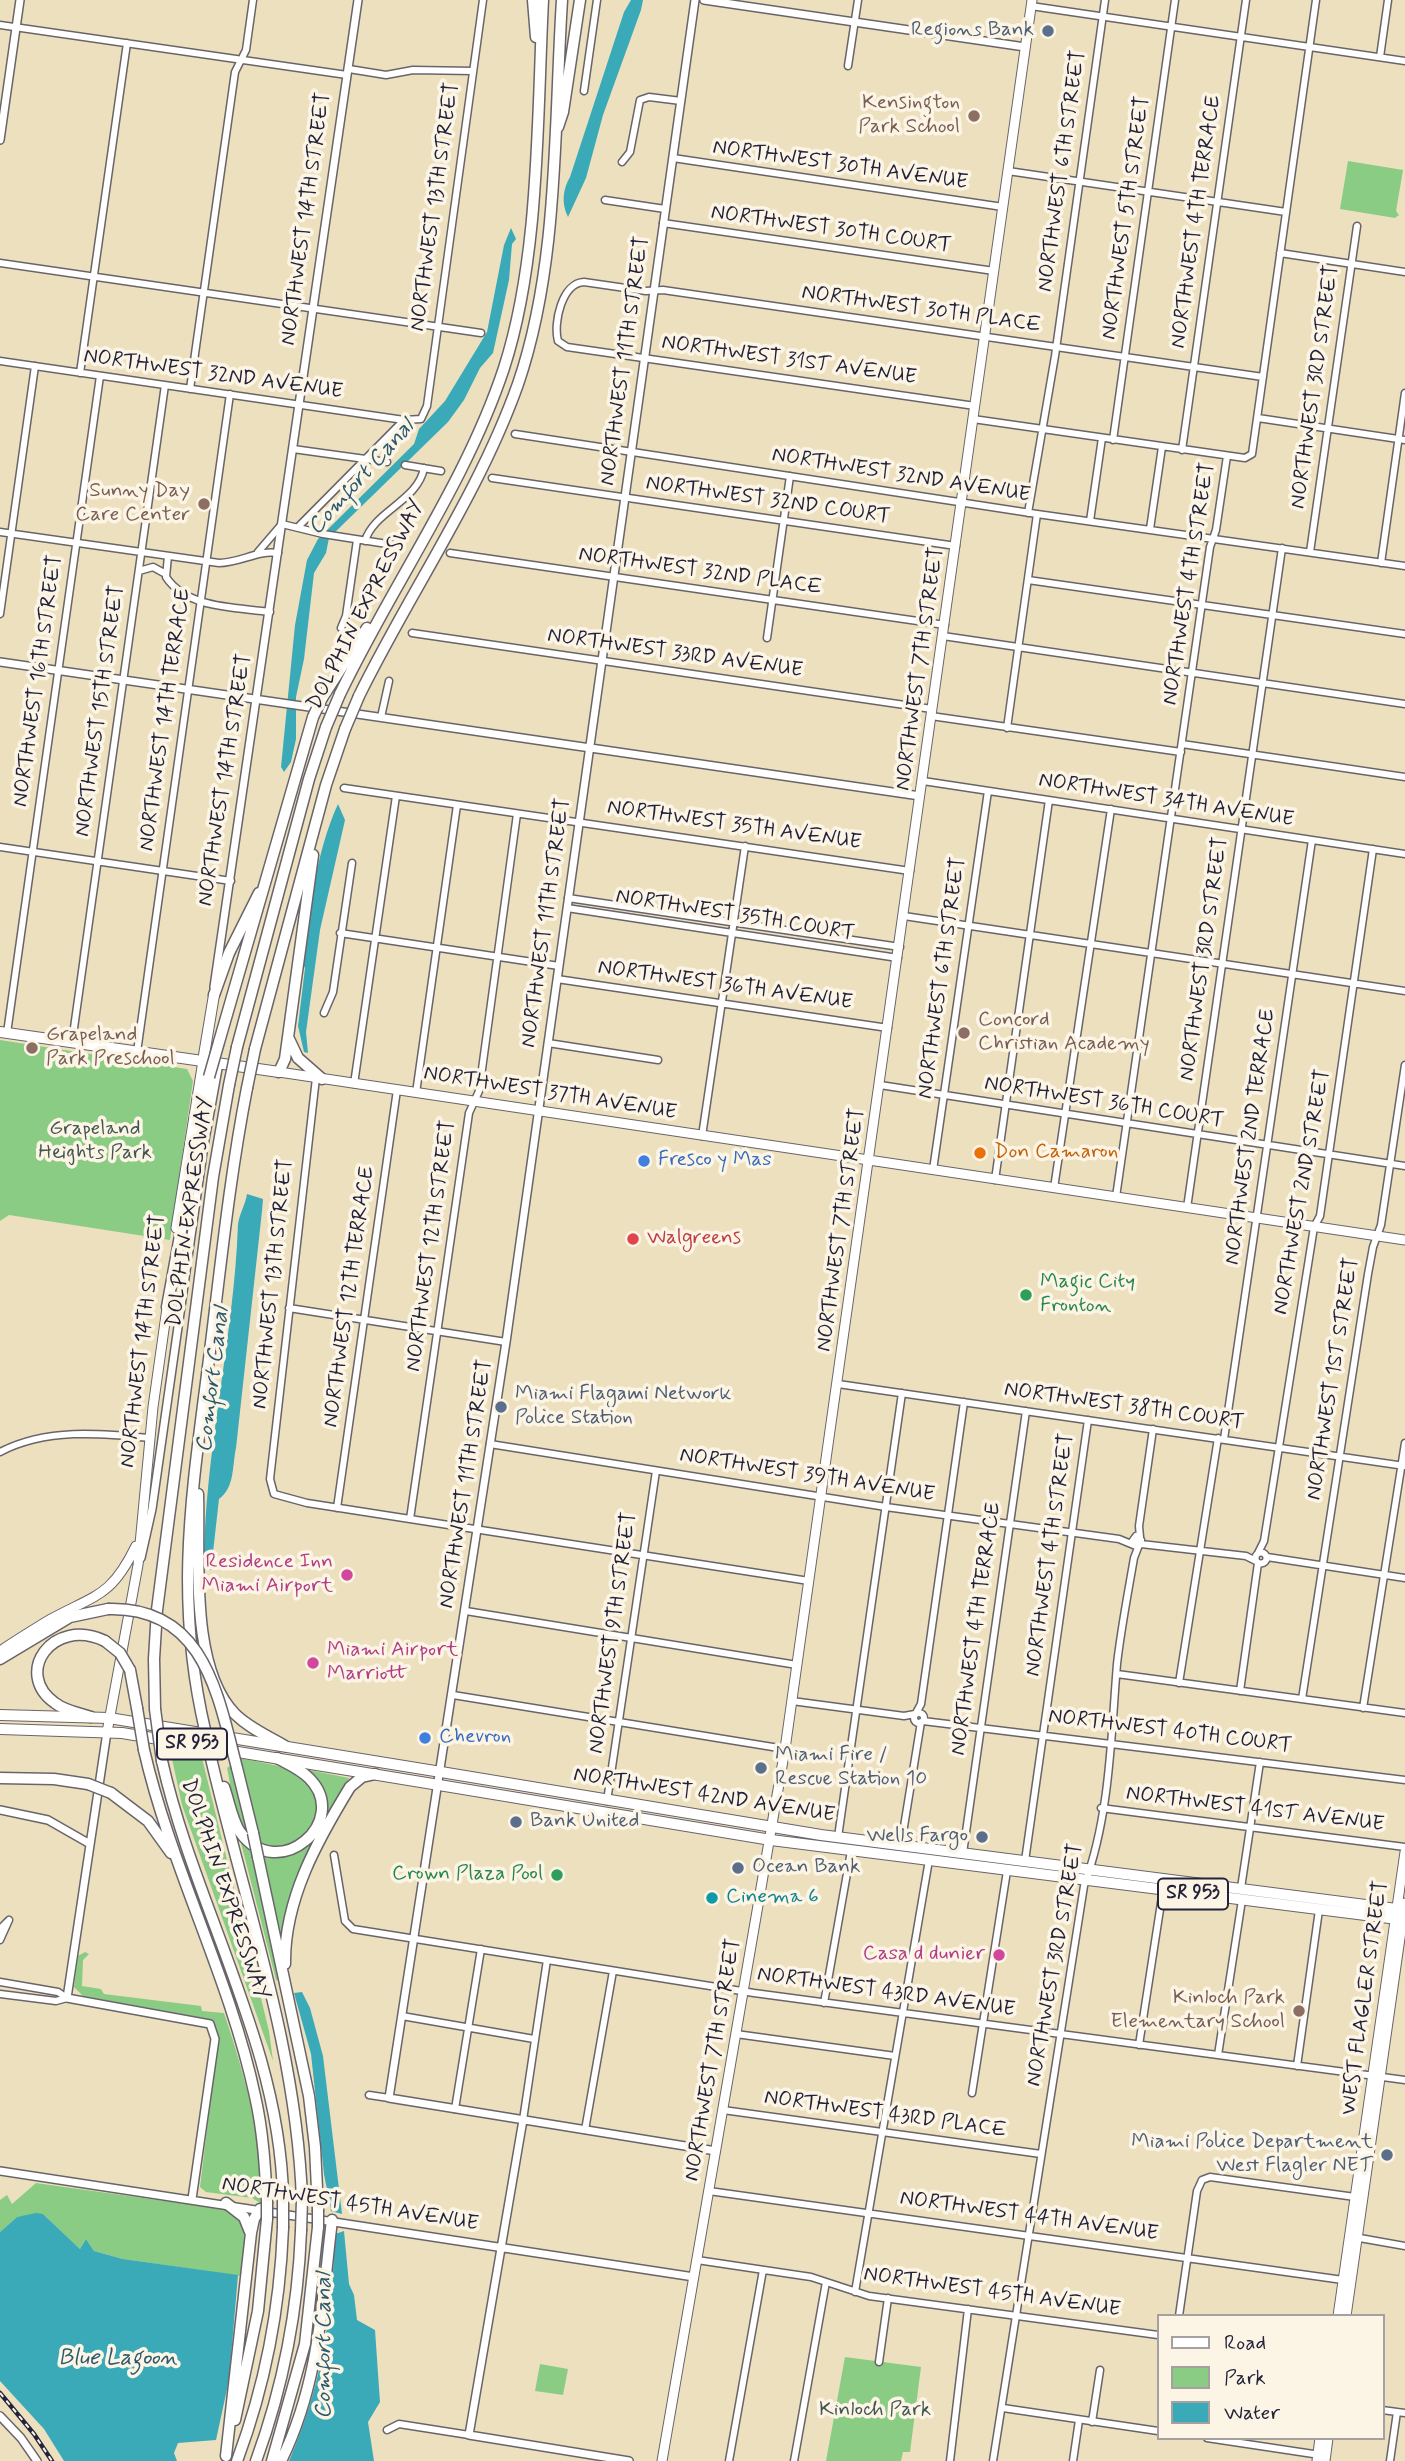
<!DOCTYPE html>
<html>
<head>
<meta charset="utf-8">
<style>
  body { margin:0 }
  #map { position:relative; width:1405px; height:2461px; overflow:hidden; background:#ede0bf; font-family:Mynerve,sans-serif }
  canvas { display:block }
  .legend { position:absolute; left:1157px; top:2314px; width:228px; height:126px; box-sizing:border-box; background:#fcf5e5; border:2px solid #a5a1a1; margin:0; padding:9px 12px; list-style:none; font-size:21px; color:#22223b }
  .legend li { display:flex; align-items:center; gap:14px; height:35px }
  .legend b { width:35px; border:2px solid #a5a1a1 }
</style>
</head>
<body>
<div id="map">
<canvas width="1405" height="2461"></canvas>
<ul class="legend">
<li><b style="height:9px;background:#fff"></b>Road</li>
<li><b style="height:19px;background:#8acc84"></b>Park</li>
<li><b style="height:19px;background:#3aaab8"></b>Water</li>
</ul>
</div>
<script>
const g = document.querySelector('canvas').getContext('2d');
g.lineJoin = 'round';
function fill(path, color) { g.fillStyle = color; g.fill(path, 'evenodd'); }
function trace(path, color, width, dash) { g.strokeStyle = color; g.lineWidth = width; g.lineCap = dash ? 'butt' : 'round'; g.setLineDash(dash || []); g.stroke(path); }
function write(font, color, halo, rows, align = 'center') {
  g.font = font + ' Mynerve,sans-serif'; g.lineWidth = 7; g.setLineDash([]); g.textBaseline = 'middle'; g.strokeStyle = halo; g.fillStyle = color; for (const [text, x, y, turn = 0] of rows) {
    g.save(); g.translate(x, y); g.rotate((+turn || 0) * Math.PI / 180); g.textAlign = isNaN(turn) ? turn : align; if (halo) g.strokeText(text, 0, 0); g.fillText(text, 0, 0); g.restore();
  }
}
const green = new Path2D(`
  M1348 161 1403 170 1396 211 1399 215 1395 218 1340 209Z
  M0 1040 187 1069 193 1081 170 1240 9 1215 0 1221Z
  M169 1745 200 1750 269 2031 273 2061 182 1805Z
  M239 1758C257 1762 279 1764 296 1773 353 1804 285 1882 245 1830 233 1814 231 1786 227 1768Z
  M309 1770 349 1778 321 1827 323 1821 307 1773Z
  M318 1833C294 1877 287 1896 281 1946L261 1853 268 1855Z
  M244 1842 253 1849 279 1981 276 1980 241 1843Z
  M85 1952 89 1954 83 1960 82 1986 101 1989 104 1994 201 2006 202 2011 224 2013C240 2060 269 2156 260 2203L252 2198 206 2192 200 2187 218 2037 215 2026 203 2018 83 1996 74 1987 78 1956Z
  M36 2183 229 2210C252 2224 243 2253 241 2276L123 2259 94 2251 86 2239 80 2249 43 2214 17 2217 0 2232V2200L7 2195 12 2204Z
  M845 2357 921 2367 910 2452H903L901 2461H826Z
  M540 2364 568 2369 563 2395 535 2391Z`);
const water = new Path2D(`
  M631 0H643L641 10 603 115 586 178 568 217C561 203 563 189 570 177L624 12Z
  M511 228 516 239 512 244 509 280 493 353 480 368 464 400 448 422 329 538 326 553 314 573 304 659 296 697V739L291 762 284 772 281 767 295 625 307 560 318 539 414 444 419 429 445 401 487 332 504 245Z
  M338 804 345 820 320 930 306 1032 308 1053 304 1052 298 1026 305 968 302 962C310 909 316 852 338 804Z
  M247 1194 263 1199 262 1211 236 1448C232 1467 235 1487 219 1499L211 1570 204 1567C204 1452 234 1340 238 1224 240 1212 245 1206 247 1194Z
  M302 1992 310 2008 323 2056 342 2214 331 2211 324 2174 311 2054 294 1993Z
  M36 2213 43 2214 80 2249 86 2239 94 2251 123 2259 238 2275 229 2380 216 2440 178 2443 174 2453 177 2461H64L44 2429 0 2381V2232L17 2217Z
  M344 2231 349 2284 354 2295 357 2320 375 2330 380 2402 368 2422 374 2461H289C322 2385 332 2316 335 2234Z`);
const minor = new Path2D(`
  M1031 6 1405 61
  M0 25 347 75
  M1380 57 1388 0
  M848 66 858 0
  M349 69 386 75 413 70 473 71
  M584 91 597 0
  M673 158 1003 207
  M622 162 630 152 640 100 649 97 681 101
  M1008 171 1286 212
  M605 200 665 209
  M663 223 994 271
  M1280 253 1405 272
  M0 263 481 333
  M0 361 404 420 421 419 427 406 483 0
  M80 373 127 43
  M190 389 235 72 246 50 253 0
  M975 406 567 347 558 341C553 323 562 283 584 282L646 291 663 290 1263 377
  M1258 418 1405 440
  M973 419 1245 458 1252 454 1316 0
  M515 434 1037 514 1405 566
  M1113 440 1175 0
  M293 449 387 462
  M1182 450 1246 0
  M405 465 441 471
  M492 478 956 546
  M1028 513 1055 356 1105 0
  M1090 521 1102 438
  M299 526 404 420
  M1150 529 1162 447
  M0 532 219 563C240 563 257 550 278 553
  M365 541C374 511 418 501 424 468
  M258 552 282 524 323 534 400 546
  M1310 552 1357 226
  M450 553 945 625
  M168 556 166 577C187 609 236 607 270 612
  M1381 563 1405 393
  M139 571 153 567 164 573
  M1028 580 1405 634
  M0 614 35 366
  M341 628 346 616 357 540
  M412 633 932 709
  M943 636 1405 704
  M767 638 790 476
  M931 716 1181 752
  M381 717 389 681
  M1007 728 1037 514
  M1182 744 1405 777
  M923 781 1405 854
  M344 788 910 871
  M0 847 231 881
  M568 898 900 947
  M567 908 898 958
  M904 916 1405 991
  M340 933 559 966
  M557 979 888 1028
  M324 1013 333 992 352 863
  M7 1033 100 376
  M72 1042 165 385
  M548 1043 658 1060
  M137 1052 230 394
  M316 1078 270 1479 274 1494 307 1503 809 1581
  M354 1084 396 796
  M880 1085 1405 1166
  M416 1093 457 805
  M702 1136 745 846
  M933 1170 988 791
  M995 1180 1049 800
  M1054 1188 1111 809
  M1116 1197 1210 547 1216 530 1227 456
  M1187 1208 1282 548
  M289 1308 506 1342
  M838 1384 1405 1466
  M1224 1439 1312 840
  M490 1444 886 1507 1119 1539 1136 1546 1141 1540 1136 1536 1131 1543
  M0 1452C46 1428 100 1433 150 1438
  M337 1508 397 1090
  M410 1519 469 1113 479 1091 517 814
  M1140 1537 1139 1526 1153 1429
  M1141 1544 1246 1556 1256 1561
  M1255.5 1558a5.5 5.5 0 1 1 11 0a5.5 5.5 0 1 1-11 0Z
  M1258 1553 1264 1541 1314 1227 1320 1216 1373 849
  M1267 1557 1405 1578
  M466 1611 797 1665
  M1117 1674 1405 1713
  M1179 1683 1218 1438
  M1240 1691 1258 1563
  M453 1695 785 1749
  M1302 1699 1368 1274 1373 1247 1381 1225 1405 1065
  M792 1701 904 1716 915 1714
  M1363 1708 1405 1443
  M914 1718a5 5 0 1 1 10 0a5 5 0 1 1-10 0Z
  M916 1713 921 1704 964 1402
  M923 1721 1405 1780
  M607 1801 656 1471
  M1101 1808 1405 1847
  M838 1837 902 1393
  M901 1845 921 1722
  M963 1853 1026 1411
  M334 1855 345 1921 353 1929 754 1993 1405 2080
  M1025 1861 1088 1420
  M1241 1888 1260 1762
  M0 1929 9 1920
  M0 1940 9 1920
  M0 1982 58 1992 67 1998
  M0 1994 56 2001 67 1998
  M824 2003 851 1851
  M402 2016 534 2039
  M736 2034 895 2056
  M1139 2045 1163 1890
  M1218 2055 1242 1900
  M1297 2066 1319 1910
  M972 2093 1007 1871
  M369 2095 389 2098
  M455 2109 481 1949
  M723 2110 1041 2154
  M523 2120 547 1960
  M585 2130 613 1971
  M709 2191 1343 2280
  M1354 2237 1405 2246
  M697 2260 811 2277 869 2296 1158 2335
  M855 2292 929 1860
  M1179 2316 1197 2191 1202 2180 1210 2177 1355 2197
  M879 2362 888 2298
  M1003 2408 1158 2431
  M1382 2410 1405 2413
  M1092 2422 1100 2370
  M387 2430 399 2424 469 2435
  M1207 2438 1320 2455
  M729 2461 763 2270
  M794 2461 826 2282
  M950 2461 968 2309
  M993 2461 1084 1886C1110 1816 1111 1737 1117 1664 1121 1629 1128 1593 1134 1558L1139 1545
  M1073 2461 1079 2420
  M1390 2461 1397 2412`);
const tertiary = new Path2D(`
  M695 0 506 1342 389 2098 716 2151
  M704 0 1025 47
  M0 140 20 0
  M0 662 920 796
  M214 987 358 0
  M141 1558 152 1509 204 1145 219 1063
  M107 1732 67 1998 210 2024 215 2039 192 2199
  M0 1810 48 1820 90 1844
  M523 2120 469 2435 629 2461
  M0 2171 694 2277
  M0 2416 21 2438 37 2461`);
const secondary = new Path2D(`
  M279 1072 1405 1240
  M176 1228 203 1061
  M0 1651C17 1640 34 1629 51 1619 97 1594 111 1597 136 1546
  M107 1732 138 1565 153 1407 168 1301
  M1338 2316 1405 1852
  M1346 2316 1405 1903
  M662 2461 785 1749 1032 0
  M1317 2461 1320 2438
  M1325 2461 1328 2438`);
const primary = new Path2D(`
  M0 1032 279 1072
  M203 1061 214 995
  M441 1772 821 1835 1405 1910
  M439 1785 771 1840 1405 1920`);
const trunk = new Path2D(`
  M0 1715 109 1718 441 1772
  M0 1729 122 1733 439 1785`);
const motorway = new Path2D(`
  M533 0 536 37
  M558 127 563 112 580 0
  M340 694C392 585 466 483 504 368 540 257 537 117 543 0
  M359 696C410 592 479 494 518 384 559 264 554 126 562 0
  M322 698 367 628
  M214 995 229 953 259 893
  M289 1039 298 1058 322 1079
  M219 1042 313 717
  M237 1047 309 779 326 727
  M255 1049 326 785 345 729
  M279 1072 285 1059 313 855
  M167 1307 209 1077
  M198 1494C200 1556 189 1667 235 1714 249 1728 268 1736 285 1746
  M0 1659 70 1617 108 1609
  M130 1670 137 1708
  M155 1709 154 1659 157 1610 213 1177 229 1085
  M91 1717C79 1713 65 1711 55 1703 13 1674 52 1616 105 1641
  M205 1730C173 1593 193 1487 210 1351 221 1263 230 1175 247 1088
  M144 1750C171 1868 230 1978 255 2096 263 2131 265 2166 267 2202
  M210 1754C244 1901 297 2049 302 2200
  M162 1761C195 1908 280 2044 283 2197
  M237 1768 253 1833
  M0 1778 54 1779 88 1784
  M224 1787C229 1801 232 1820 240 1832 278 1885 352 1821 309 1778 300 1769 288 1764 277 1758
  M111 1793 148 1821 171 1853
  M258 1857 309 2096 315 2147 318 2210
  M285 1964C284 1900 317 1841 350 1787L362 1777 375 1774
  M226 2203 244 2217 250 2232
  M235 2420 258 2311 267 2219
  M226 2456 251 2233 254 2219 260 2209
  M237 2461C265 2386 280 2308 283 2228
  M256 2461C283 2387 298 2310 301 2231
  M272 2461 305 2344 318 2227
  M281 2461C319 2384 322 2304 332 2220`);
const rail = new Path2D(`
  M0 2393 34 2434 52 2461`);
const motorwayBridge = new Path2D(`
  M313 717 322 698
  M326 727 340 694
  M345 729 359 696
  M209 1077 219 1042
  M229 1085 237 1047
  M247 1088 255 1049
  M108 1609C205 1606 218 1696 237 1768
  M105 1641 120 1653 130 1670
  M137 1708 144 1750
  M155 1709 162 1761
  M205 1730 213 1754
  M88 1784 111 1793
  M253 1833 258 1857
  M267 2219V2202
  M318 2227V2210
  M283 2228V2197
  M301 2231 302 2200`);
const markers = [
  [1048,31,7,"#5c6f8a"],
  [974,116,7,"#8d6e63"],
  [204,504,7,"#8d6e63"],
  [964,1033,7,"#8d6e63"],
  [32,1048,7,"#8d6e63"],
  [980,1153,7,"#e8710a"],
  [644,1161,7,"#3f7fe0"],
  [633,1239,7,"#e0444e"],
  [1026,1295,7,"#2e9e5b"],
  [501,1407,7,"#5c6f8a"],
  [347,1575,7,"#d1479c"],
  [313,1663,7,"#d1479c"],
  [425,1738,7,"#3f7fe0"],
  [761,1768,7,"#5c6f8a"],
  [516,1822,7,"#5c6f8a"],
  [982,1837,7,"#5c6f8a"],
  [738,1868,7,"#5c6f8a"],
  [557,1875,7,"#2e9e5b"],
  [712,1898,7,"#0f9aa8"],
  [999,1955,7,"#d1479c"],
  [1299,2011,7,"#8d6e63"],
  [1387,2155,7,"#5c6f8a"]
];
const shields = [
  [192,1744,70],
  [1193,1894,70]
];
const shieldNames = [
  ["SR 953",192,1744],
  ["SR 953",1193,1894]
];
const serviceNames = [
  ["Regions Bank",1034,31,"right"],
  ["Miami Flagami Network",515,1395],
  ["Police Station",515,1419],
  ["Miami Fire /",775,1756],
  ["Rescue Station 10",775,1780],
  ["Bank United",530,1822],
  ["Wells Fargo",968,1837,"right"],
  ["Ocean Bank",752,1868],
  ["Miami Police Department",1373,2143,"right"],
  ["West Flagler NET",1373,2167,"right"]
];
const educationNames = [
  ["Kensington",960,104],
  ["Park School",960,128],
  ["Sunny Day",190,492],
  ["Care Center",190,516],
  ["Concord",978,1021,"left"],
  ["Christian Academy",978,1045,"left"],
  ["Grapeland",46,1036,"left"],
  ["Park Preschool",46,1060,"left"],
  ["Kinloch Park",1285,1999],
  ["Elementary School",1285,2023]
];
const streetNames = [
  ["NORTHWEST 30TH AVENUE",840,166,8],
  ["NORTHWEST 6TH STREET",1063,171,-82],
  ["NORTHWEST 13TH STREET",436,207,-82],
  ["NORTHWEST 5TH STREET",1127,218,-82],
  ["NORTHWEST 14TH STREET",307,219,-82],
  ["NORTHWEST 4TH TERRACE",1197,222,-82],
  ["NORTHWEST 30TH COURT",831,230,8],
  ["NORTHWEST 30TH PLACE",921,310,8],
  ["NORTHWEST 11TH STREET",626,361,-82],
  ["NORTHWEST 31ST AVENUE",789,361,8],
  ["NORTHWEST 32ND AVENUE",213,375,8],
  ["NORTHWEST 3RD STREET",1316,387,-82],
  ["NORTHWEST 32ND AVENUE",901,476,9],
  ["NORTHWEST 32ND COURT",768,501,8],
  ["NORTHWEST 32ND PLACE",700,572,8],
  ["NORTHWEST 4TH STREET",1190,584,-81],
  ["DOLPHIN EXPRESSWAY",367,605,-63],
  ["NORTHWEST 33RD AVENUE",675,654,8],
  ["NORTHWEST 7TH STREET",921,669,-82],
  ["NORTHWEST 16TH STREET",39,681,-82],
  ["NORTHWEST 15TH STREET",101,711,-82],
  ["NORTHWEST 14TH TERRACE",166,720,-82],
  ["NORTHWEST 14TH STREET",226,780,-81],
  ["NORTHWEST 34TH AVENUE",1166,801,9],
  ["NORTHWEST 35TH AVENUE",734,826,8],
  ["NORTHWEST 35TH COURT",735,916,9],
  ["NORTHWEST 11TH STREET",547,923,-82],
  ["NORTHWEST 3RD STREET",1205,959,-82],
  ["NORTHWEST 6TH STREET",943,978,-82],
  ["NORTHWEST 36TH AVENUE",725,986,8],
  ["NORTHWEST 37TH AVENUE",550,1094,9],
  ["NORTHWEST 36TH COURT",1104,1103,9],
  ["NORTHWEST 2ND TERRACE",1251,1137,-82],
  ["NORTHWEST 2ND STREET",1303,1192,-80],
  ["DOLPHIN EXPRESSWAY",191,1212,-82],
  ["NORTHWEST 7TH STREET",842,1230,-82],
  ["NORTHWEST 12TH STREET",432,1246,-82],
  ["NORTHWEST 13TH STREET",274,1284,-84],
  ["NORTHWEST 12TH TERRACE",350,1297,-82],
  ["NORTHWEST 14TH STREET",144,1341,-83],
  ["NORTHWEST 1ST STREET",1334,1379,-81],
  ["NORTHWEST 38TH COURT",1124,1407,8],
  ["NORTHWEST 39TH AVENUE",807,1476,9],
  ["NORTHWEST 11TH STREET",467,1484,-81],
  ["NORTHWEST 4TH STREET",1051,1555,-82],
  ["NORTHWEST 4TH TERRACE",977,1629,-82],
  ["NORTHWEST 9TH STREET",614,1633,-82],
  ["NORTHWEST 40TH COURT",1170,1732,7],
  ["NORTHWEST 42ND AVENUE",704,1796,9],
  ["NORTHWEST 41ST AVENUE",1255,1810,7],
  ["DOLPHIN EXPRESSWAY",224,1890,71],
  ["NORTHWEST 3RD STREET",1056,1965,-80],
  ["NORTHWEST 43RD AVENUE",886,1993,8],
  ["WEST FLAGLER STREET",1366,1998,-82],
  ["NORTHWEST 7TH STREET",714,2060,-80],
  ["NORTHWEST 43RD PLACE",885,2115,8],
  ["NORTHWEST 45TH AVENUE",350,2205,9],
  ["NORTHWEST 44TH AVENUE",1029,2217,8],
  ["NORTHWEST 45TH AVENUE",992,2293,8]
];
const parkNames = [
  ["Grapeland",95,1130],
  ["Heights Park",95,1154],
  ["Kinloch Park",875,2411]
];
const foodNames = [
  ["Don Camaron",994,1153]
];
const shopNames = [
  ["Fresco y Mas",658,1161],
  ["Chevron",439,1738]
];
const healthNames = [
  ["Walgreens",647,1239]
];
const leisureNames = [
  ["Magic City",1040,1283],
  ["Fronton",1040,1307],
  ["Crown Plaza Pool",543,1875,"right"]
];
const hotelNames = [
  ["Residence Inn",333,1563],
  ["Miami Airport",333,1587],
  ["Miami Airport",327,1651,"left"],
  ["Marriott",327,1675,"left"],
  ["Casa d dunier",985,1955]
];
const cultureNames = [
  ["Cinema 6",726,1898]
];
const waterNames = [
  ["Comfort Canal",362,478,-48],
  ["Comfort Canal",214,1380,-83],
  ["Comfort Canal",325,2346,-90],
  ["Blue Lagoon",118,2359]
];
fill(green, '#8acc84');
fill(water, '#3aaab8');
trace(minor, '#696469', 9);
trace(tertiary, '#696469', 10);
trace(secondary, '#696469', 11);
trace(primary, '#696469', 12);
trace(trunk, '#696469', 12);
trace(motorway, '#696469', 13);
trace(minor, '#fff', 6);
trace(tertiary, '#fff', 7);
trace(secondary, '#fff', 9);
trace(primary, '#fff', 10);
trace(trunk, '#fff', 10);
trace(motorway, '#fff', 10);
trace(rail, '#22223b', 4.5);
trace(rail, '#fcf5e5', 2, [5]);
trace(motorwayBridge, '#696469', 13, []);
trace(motorwayBridge, '#fff', 10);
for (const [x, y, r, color] of markers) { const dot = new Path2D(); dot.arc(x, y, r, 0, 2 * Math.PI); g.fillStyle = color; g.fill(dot); trace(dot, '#fcf5e5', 2.5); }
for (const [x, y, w] of shields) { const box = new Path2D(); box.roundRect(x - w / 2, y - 15.5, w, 31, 5); g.fillStyle = '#fcf5e5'; g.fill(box); trace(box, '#22223b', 2); }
write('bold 19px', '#22223b', null, shieldNames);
write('21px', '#4e5e75', '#fcf5e5', serviceNames, 'left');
write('21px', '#785e54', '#fcf5e5', educationNames, 'right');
write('21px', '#22223b', '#fcf5e5', streetNames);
write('21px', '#415551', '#fcf5e5', parkNames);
write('21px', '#c56008', '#fcf5e5', foodNames, 'left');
write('21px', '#366cbe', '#fcf5e5', shopNames, 'left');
write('21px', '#be3a42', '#fcf5e5', healthNames, 'left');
write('21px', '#27864d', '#fcf5e5', leisureNames, 'left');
write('21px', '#b23c85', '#fcf5e5', hotelNames, 'right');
write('21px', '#0d838f', '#fcf5e5', cultureNames, 'left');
write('italic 23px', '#2c586d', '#fcf5e5', waterNames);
</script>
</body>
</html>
